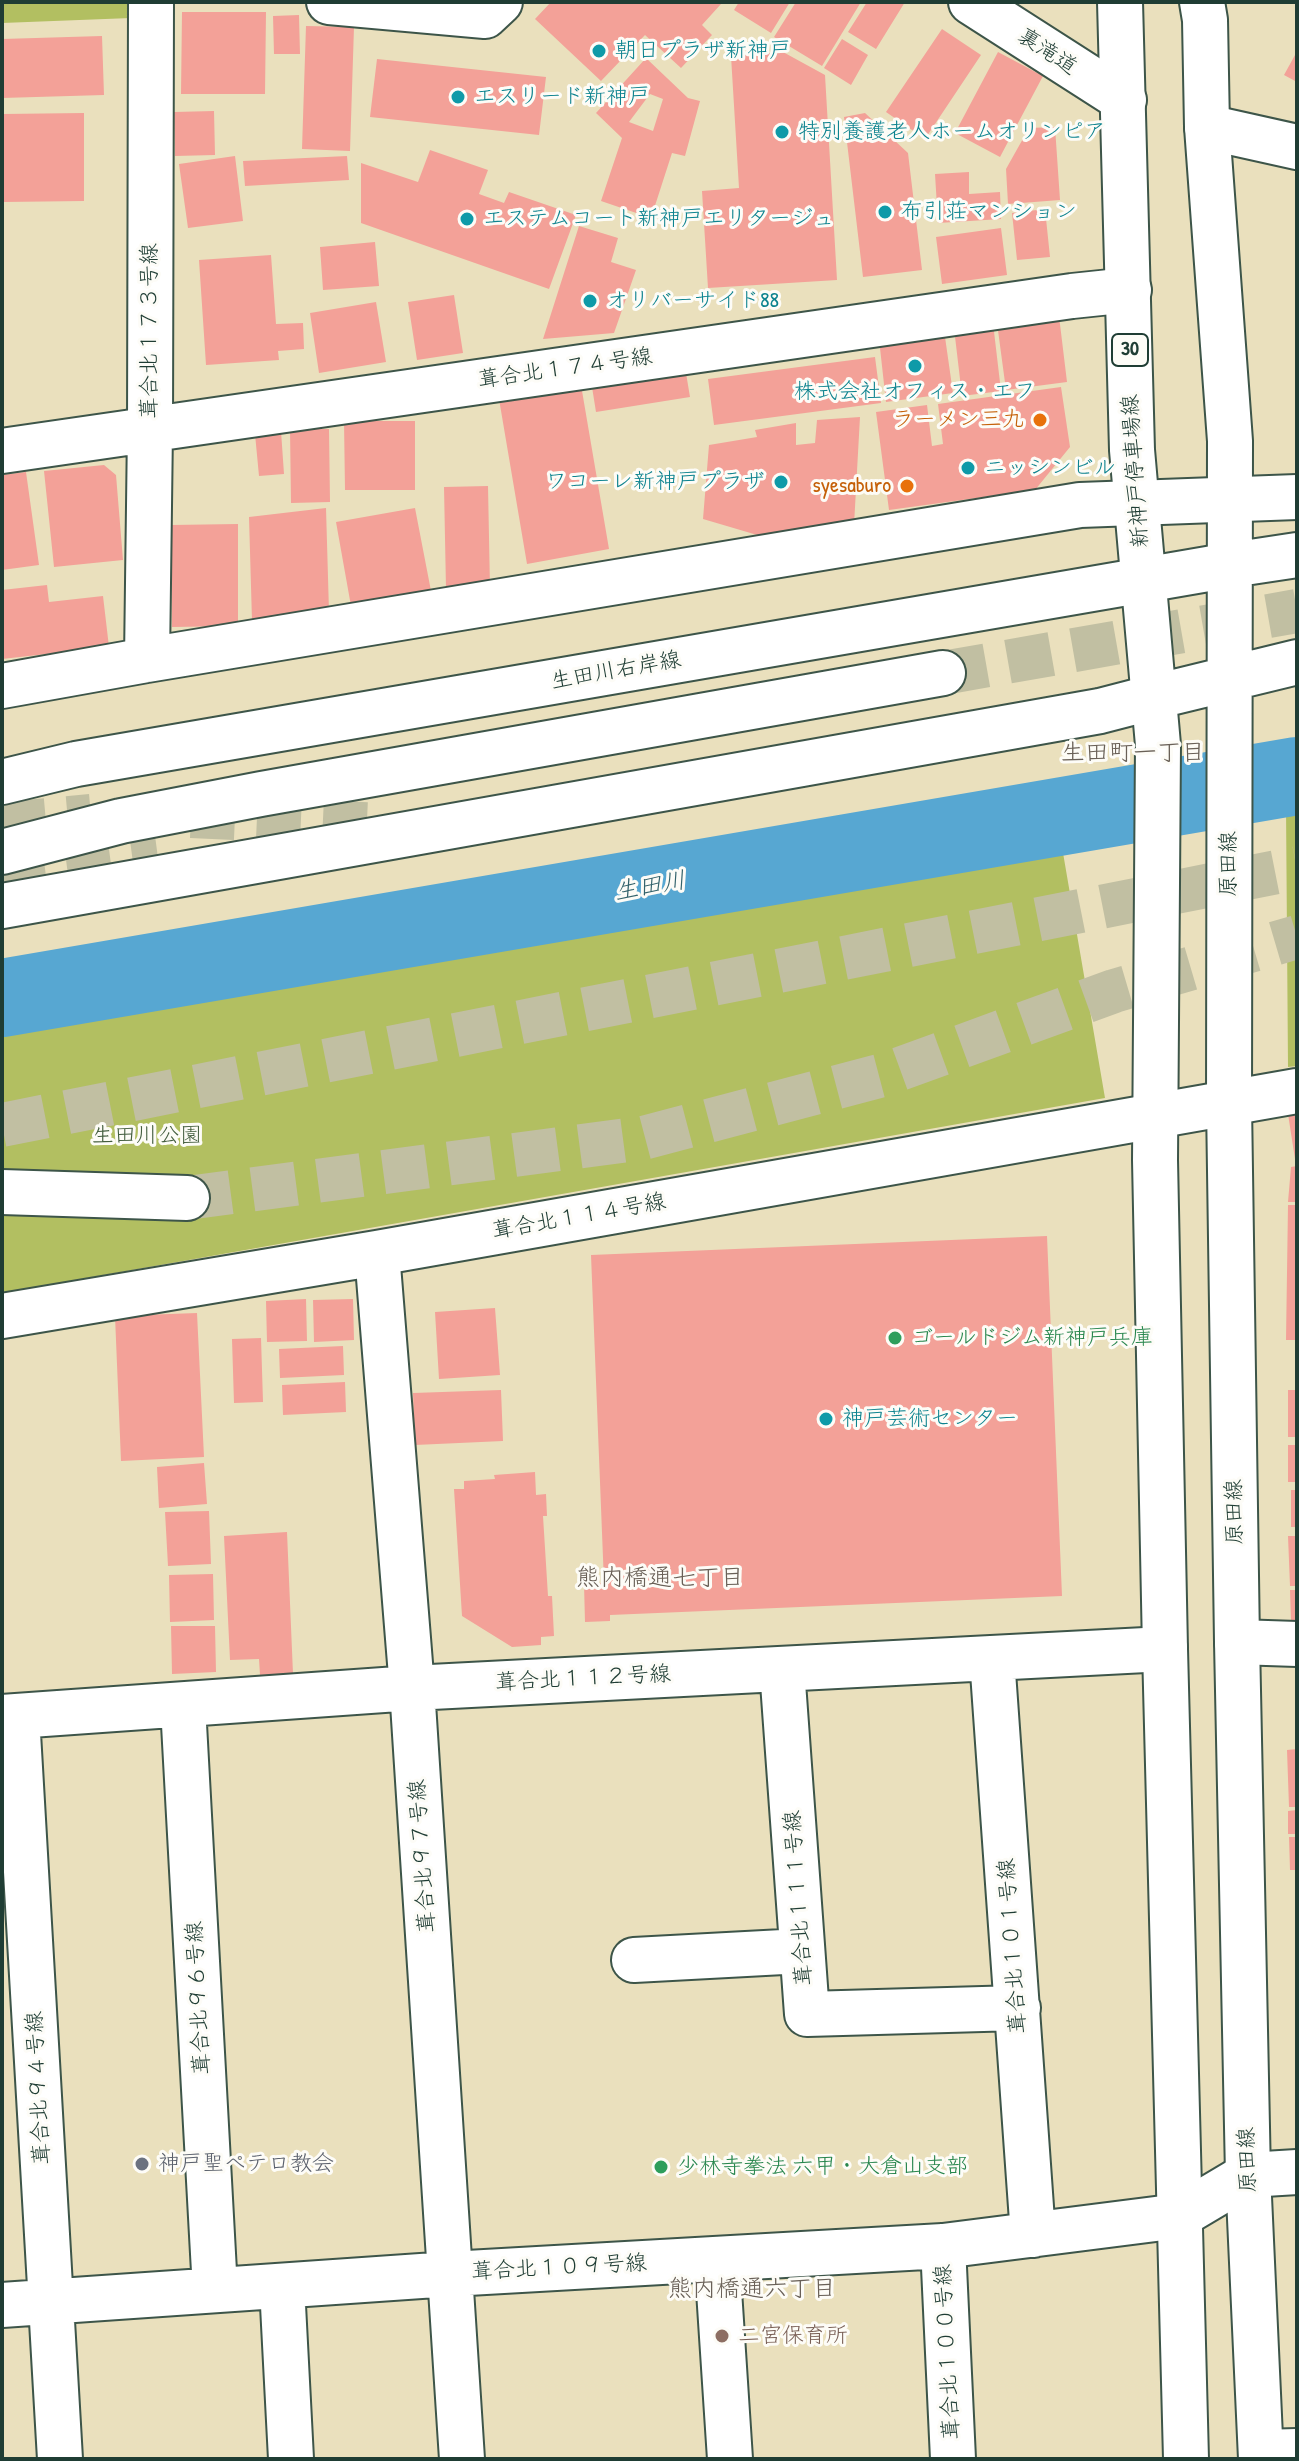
<!DOCTYPE html>
<html>
<head>
<meta charset="utf-8">
<style>
  body { margin:0 }
  #map { position:relative; width:1299px; height:2461px; overflow:hidden; background:#eae0bd; font-family:"Patrick Hand",sans-serif }
  canvas { display:block }
  .frame { position:absolute; inset:0; border:4px solid #1f3d34; pointer-events:none }
</style>
</head>
<body>
<div id="map">
<canvas width="1299" height="2461"></canvas>
<div class="frame"></div>
</div>
<script>
const g = document.querySelector('canvas').getContext('2d');
g.lineJoin = 'round';
function fill(path, color) { g.fillStyle = color; g.fill(path, 'evenodd'); }
function trace(path, color, width, dash) { g.strokeStyle = color; g.lineWidth = width; g.lineCap = dash ? 'butt' : 'round'; g.setLineDash(dash || []); g.stroke(path); }
function write(font, color, halo, rows, align = 'center') {
  g.font = font + ' "Patrick Hand","Klee One",sans-serif'; g.lineWidth = 6; g.setLineDash([]); g.textBaseline = 'middle'; g.strokeStyle = halo; g.fillStyle = color; for (const [text, x, y, turn = 0] of rows) {
    g.save(); g.translate(x, y); g.rotate((+turn || 0) * Math.PI / 180); g.textAlign = isNaN(turn) ? turn : align; if (halo) g.strokeText(text, 0, 0); g.fillText(text, 0, 0); g.restore();
  }
}
const green = new Path2D(`
  M2 2H131V18L2 23Z
  M1297 804V1066L1288 1067 1286 806Z
  M1062 847 1105 1098 2 1293V1029Z`);
const river = new Path2D(`
  M2 998 1297 776`);
const building = new Path2D(`
  M551 2H719L721 4 702 25 712 35 681 68 645 35 601 81 535 19Z
  M739 2H790L771 33 734 10Z
  M796 2H861L822 66 774 37Z
  M867 2H905L876 49 848 32Z
  M182 12H266L265 94H181Z
  M299 15 300 54H274L273 16Z
  M306 26 354 27 350 151 302 149Z
  M942 29 981 55 925 139 886 112Z
  M102 36 104 95 2 98V39Z
  M842 39 868 55 851 85 824 68Z
  M783 52 825 75 837 280 708 288 702 191 739 188 731 56Z
  M998 52 1043 76 1000 157 955 133Z
  M1295 55 1297 56V82L1284 75Z
  M646 58 688 98 700 101 685 156 672 153 651 218 601 201 622 138 596 113ZM650 94 663 99 653 131 629 122Z
  M377 59 546 77 539 135 370 117Z
  M214 111 215 155 175 156 174 112Z
  M84 113V201L4 202 3 114Z
  M865 113 908 153 922 270 863 277 844 117Z
  M1055 127 1060 200 1008 204 1006 169 1029 128Z
  M430 150 488 170 479 194 504 203 509 192 576 215 549 289 361 223V163L418 182Z
  M235 156 243 221 188 228 179 164Z
  M347 156 349 180 245 186 243 161Z
  M969 172V194L1000 192 1001 219 938 223 935 174Z
  M1045 209 1050 257 1017 260 1012 213Z
  M579 226 618 238 611 262 636 270 614 333 543 339Z
  M1001 228 1007 275 942 284 936 237Z
  M375 242 379 286 323 290 320 247Z
  M271 255 276 324 303 323 304 349 278 351 279 360 206 365 199 260Z
  M454 295 463 353 417 360 408 302Z
  M376 302 386 362 319 373 310 313Z
  M1059 316 1067 382 1006 390 997 323Z
  M993 323 1001 391 962 396 954 328Z
  M944 330 953 393 886 402 879 339Z
  M875 357 881 403 714 425 708 379Z
  M686 373 690 397 596 412 592 387Z
  M581 385 609 549 527 564 499 399Z
  M1061 387 1070 447 1035 490 889 510 876 412 927 405 932 446 943 444 938 404Z
  M860 417 854 525 764 537 703 519 709 445 757 437 755 430 796 423V445L815 443 817 420Z
  M344 421H415V490H345Z
  M290 429H329L330 502 291 503Z
  M281 431 284 474 259 476 255 434Z
  M104 465 116 475 123 560 54 567 44 471Z
  M26 472 39 565 2 570V475Z
  M488 486 490 588 446 589 444 487Z
  M326 508 329 612 252 621 249 517Z
  M415 508 431 591 351 606 336 522Z
  M238 524V626L172 627 171 525Z
  M47 585 49 602 103 596 109 647 2 659V590Z
  M1297 1112V1159H1295L1288 1114Z
  M1297 1166V1202H1288L1291 1167Z
  M1288 1205H1297V1340H1286Z
  M1047 1236 1062 1596 610 1615V1621L585 1622 584 1584 604 1583 591 1255Z
  M306 1299 307 1341 267 1342 266 1301Z
  M353 1299 354 1340 314 1342 313 1300Z
  M495 1308 500 1375 439 1379 435 1312Z
  M197 1313 204 1457 121 1461 115 1316Z
  M261 1338 263 1402 234 1403 232 1339Z
  M343 1346 344 1375 280 1378 279 1349Z
  M345 1382 346 1412 283 1415 282 1385Z
  M501 1390 503 1441 415 1445 413 1393Z
  M1288 1390H1297V1437H1288Z
  M1288 1445H1297V1482H1288Z
  M204 1463 207 1504 159 1508 157 1467Z
  M535 1472 536 1495 546 1494 547 1516H543L548 1596H552L554 1636 541 1637V1645L512 1647 462 1616 454 1489H464V1481L495 1479 494 1475Z
  M1291 1490H1297V1527H1291Z
  M209 1511 211 1564 168 1566 165 1512Z
  M287 1532 293 1674 260 1675 259 1659 230 1660 224 1536Z
  M1288 1536H1297V1586H1290Z
  M213 1574 214 1620 170 1622 169 1575Z
  M1290 1590H1297V1621L1291 1622Z
  M171 1626H215L216 1672 172 1674Z
  M1297 1749V1807H1289L1287 1750Z
  M1297 1810V1834H1288V1811Z
  M1289 1837H1297V1870H1290Z`);
const secondaryTunnel = new Path2D(`
  M943 673 1297 611
  M191 816 385 825
  M2 824 91 816
  M2 879 158 858
  M2 1125 1297 868
  M187 1198 643 1138 883 1075 1114 991 1297 937`);
const street = new Path2D(`
  M329 2 485 16 500 2
  M971 2 1124 100
  M2 451 1072 296 1129 290
  M147 660 150 429 151 2
  M2 686 147 660 1080 505 1297 497
  M377 1253 412 1688 462 2459
  M2 1316 377 1253 1297 1091
  M1237 1642 1297 1644
  M992 1658 1033 2235
  M782 1669 807 2014 1018 2008
  M183 1706 215 2290
  M17 1716 60 2459
  M2 1717 412 1688 1165 1649
  M634 1960 802 1951
  M943 2246 953 2459
  M717 2260 730 2459
  M282 2286 291 2459
  M2 2305 450 2274 943 2246 1179 2216 1248 2175 1297 2172
  M1261 2452 1297 2451`);
const secondary = new Path2D(`
  M1207 127 1297 147
  M2 782 76 764 1231 565
  M2 852 121 821 261 794 943 673
  M2 906 1100 711 1154 697
  M2 1192 187 1198`);
const primary = new Path2D(`
  M1120 2 1132 450 1158 745 1155 1160 1165 1649 1186 2459
  M1202 2 1205 20 1207 127 1230 441 1229 1104 1237 1642 1248 2175 1261 2459
  M1231 565 1297 555
  M1154 697 1297 662`);
const markers = [
  [599,51,8,"#0f9aa8"],
  [458,97,8,"#0f9aa8"],
  [782,132,8,"#0f9aa8"],
  [885,212,8,"#0f9aa8"],
  [467,219,8,"#0f9aa8"],
  [590,301,8,"#0f9aa8"],
  [915,366,8,"#0f9aa8"],
  [1040,420,8,"#e8710a"],
  [968,468,8,"#0f9aa8"],
  [781,482,8,"#0f9aa8"],
  [907,486,8,"#e8710a"],
  [895,1338,8,"#2e9e5b"],
  [826,1419,8,"#0f9aa8"],
  [142,2164,8,"#6b7280"],
  [661,2167,8,"#2e9e5b"],
  [722,2336,8,"#8d6e63"]
];
const shields = [
  [1130,350,36]
];
const shieldNames = [
  ["30",1130,350]
];
const cultureNames = [
  ["朝日プラザ新神戸",615,51],
  ["エスリード新神戸",474,97],
  ["特別養護老人ホームオリンピア",798,132],
  ["布引荘マンション",901,212],
  ["エステムコート新神戸エリタージュ",483,219],
  ["オリバーサイド88",606,301],
  ["株式会社オフィス・エフ",915,392,"center"],
  ["ニッシンビル",984,468],
  ["ワコーレ新神戸プラザ",765,482,"right"],
  ["神戸芸術センター",842,1419]
];
const streetNames = [
  ["裏滝道",1047,52,33],
  ["葺合北１７３号線",150,331,-90],
  ["葺合北１７４号線",565,369,-8],
  ["新神戸停車場線",1136,471,-94],
  ["生田川右岸線",616,671,-10],
  ["原田線",1229,864,-90],
  ["葺合北１１４号線",579,1217,-10],
  ["原田線",1235,1512,-91],
  ["葺合北１１２号線",583,1679,-3],
  ["葺合北９７号線",423,1856,-94],
  ["葺合北１１１号線",799,1898,-94],
  ["葺合北１０１号線",1013,1946,-94],
  ["葺合北９６号線",199,1998,-93],
  ["葺合北９４号線",39,2088,-93],
  ["原田線",1248,2160,-92],
  ["葺合北１０９号線",559,2268,-3],
  ["葺合北１００号線",948,2352,-93]
];
const foodNames = [
  ["ラーメン三九",1024,420],
  ["syesaburo",891,486]
];
const parkNames = [
  ["生田川公園",147,1136]
];
const leisureNames = [
  ["ゴールドジム新神戸兵庫",911,1338],
  ["少林寺拳法 六甲・大倉山支部",677,2167]
];
const worshipNames = [
  ["神戸聖ぺテロ教会",158,2164]
];
const educationNames = [
  ["二宮保育所",738,2336]
];
const neighbourhoodNames = [
  ["生田町一丁目",1133,754],
  ["熊内橋通七丁目",660,1579],
  ["熊内橋通六丁目",752,2290]
];
const waterNames = [
  ["生田川",650,887,-10]
];
fill(green, '#b2bf61');
trace(river, '#57a7d2', 78);
fill(building, '#f3a198');
trace(secondaryTunnel, '#c1bfa2', 44, [44, 22]);
trace(street, '#3d5549', 48);
trace(secondary, '#3d5549', 48);
trace(primary, '#3d5549', 48);
trace(street, '#fff', 44);
trace(secondary, '#fff', 44);
trace(primary, '#fff', 44);
for (const [x, y, r, color] of markers) { const dot = new Path2D(); dot.arc(x, y, r, 0, 2 * Math.PI); g.fillStyle = color; g.fill(dot); trace(dot, '#fdfcf7', 3); }
for (const [x, y, w] of shields) { const box = new Path2D(); box.roundRect(x - w / 2, y - 16, w, 32, 6); g.fillStyle = '#fdfcf7'; g.fill(box); trace(box, '#1f3d34', 2); }
write('bold 20px', '#1f3d34', null, shieldNames);
write('22px', '#0d838f', '#fdfcf7', cultureNames, 'left');
write('22px', '#1f3d34', '#fdfcf7', streetNames);
write('22px', '#c56008', '#fdfcf7', foodNames, 'right');
write('22px', '#445e3f', '#fdfcf7', parkNames);
write('22px', '#27864d', '#fdfcf7', leisureNames, 'left');
write('22px', '#5b616d', '#fdfcf7', worshipNames, 'left');
write('22px', '#785e54', '#fdfcf7', educationNames, 'left');
write('24px', '#696057', '#fdfcf7', neighbourhoodNames);
write('italic 24px', '#33626b', '#fdfcf7', waterNames);
</script>
</body>
</html>
